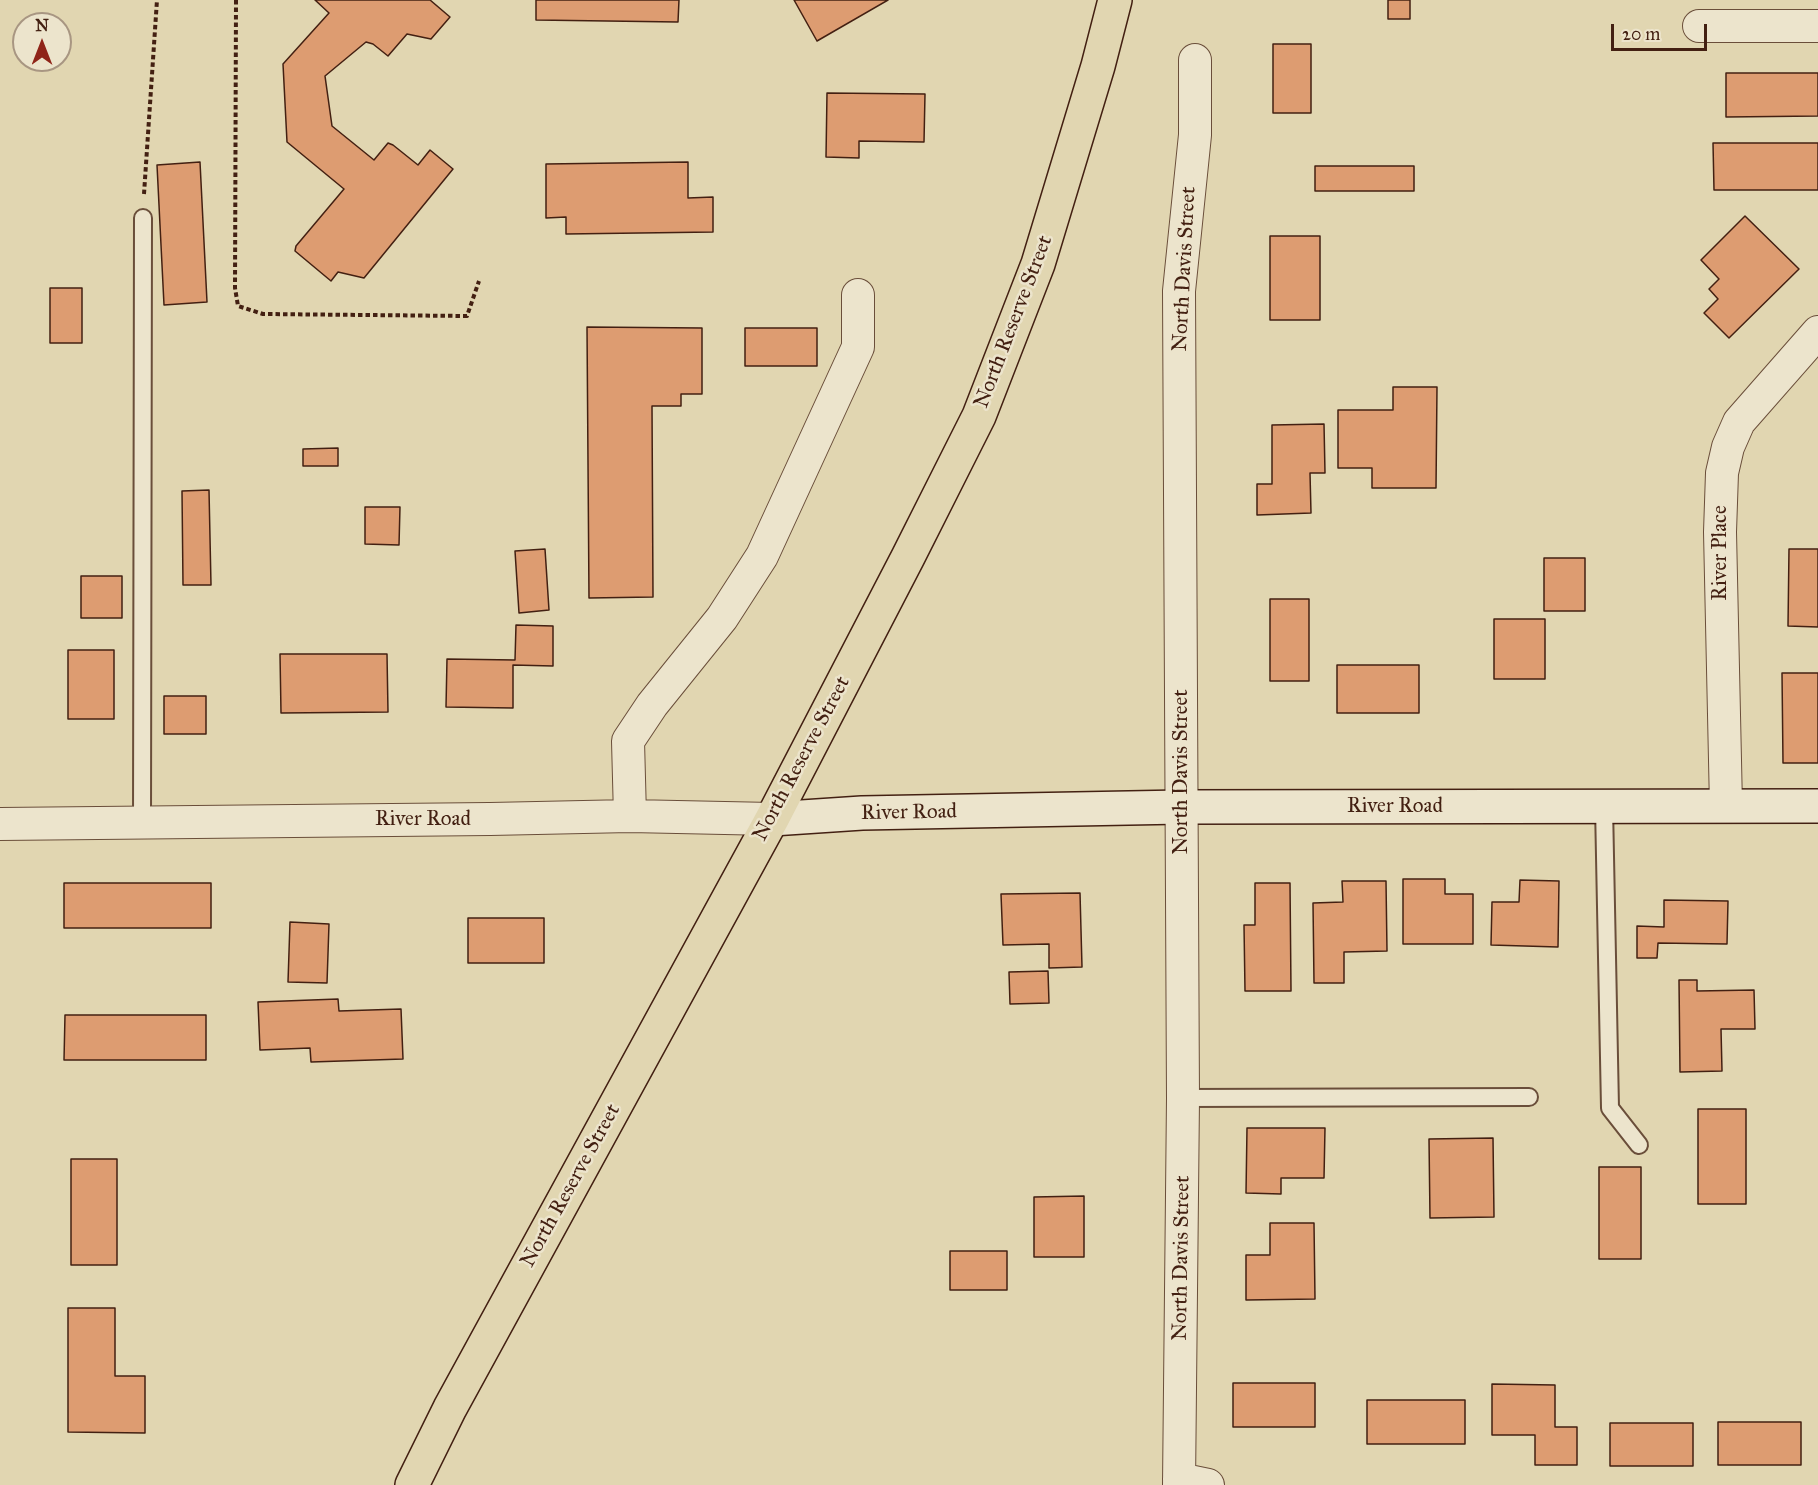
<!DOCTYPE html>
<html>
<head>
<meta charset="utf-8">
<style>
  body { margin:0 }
  #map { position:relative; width:1818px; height:1485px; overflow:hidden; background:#e1d6b1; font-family:"IM FELL Great Primer",serif }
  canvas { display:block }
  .north { position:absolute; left:12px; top:12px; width:60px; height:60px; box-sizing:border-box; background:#ece4cc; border:2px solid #a89682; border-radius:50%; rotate:0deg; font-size:16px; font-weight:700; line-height:24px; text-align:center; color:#432012 }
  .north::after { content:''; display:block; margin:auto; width:21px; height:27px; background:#8f2418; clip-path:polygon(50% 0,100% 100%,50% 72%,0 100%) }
  .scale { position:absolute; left:1611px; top:24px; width:96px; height:27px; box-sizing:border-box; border:3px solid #432012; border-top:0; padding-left:8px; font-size:18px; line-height:21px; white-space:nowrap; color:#432012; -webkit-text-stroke:4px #ece4cc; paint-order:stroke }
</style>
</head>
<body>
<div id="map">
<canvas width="1818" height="1485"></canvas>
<div class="north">N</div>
<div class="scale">20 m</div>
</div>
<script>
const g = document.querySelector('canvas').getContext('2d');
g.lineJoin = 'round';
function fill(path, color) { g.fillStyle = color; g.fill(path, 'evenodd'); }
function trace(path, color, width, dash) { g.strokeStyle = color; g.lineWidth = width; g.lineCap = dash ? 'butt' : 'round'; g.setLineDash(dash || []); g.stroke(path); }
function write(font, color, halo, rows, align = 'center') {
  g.font = font + ' "IM FELL Great Primer",serif'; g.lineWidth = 5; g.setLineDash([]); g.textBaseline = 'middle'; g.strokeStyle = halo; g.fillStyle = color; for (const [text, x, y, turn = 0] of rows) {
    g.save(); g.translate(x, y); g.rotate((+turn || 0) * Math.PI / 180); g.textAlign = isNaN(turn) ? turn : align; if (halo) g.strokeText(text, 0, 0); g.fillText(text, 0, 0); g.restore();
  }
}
const building = new Path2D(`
  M315 0H430L450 17 431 39 407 34 388 56 373 44 366 42 325 76 332 126 374 160 388 143 393 145 418 165 430 150 453 169 364 278 338 272 331 281 295 251 296 246 344 189 287 142 283 64 329 13Z
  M536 0H679L678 22 536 20Z
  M794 0H888L817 41Z
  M1388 0H1410V19H1388Z
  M1273 44H1311V113H1273Z
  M1726 73H1818V116L1726 117Z
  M827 93 925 94 924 142 859 141V158L826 157Z
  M1713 143H1818V190H1714Z
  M200 162 207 302 164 305 157 165Z
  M688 162V198L713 197V232L566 234V217L546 218V164Z
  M1315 166H1414V191H1315Z
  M1745 216 1799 269 1729 338 1704 313 1718 299 1709 289 1719 279 1701 260Z
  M1270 236H1320V320H1270Z
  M50 288H82V343H50Z
  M587 327 702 328V394H681V406H652L653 597 589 598Z
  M745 328H817V366H745Z
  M1393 387H1437L1436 488H1372V468H1338V410H1393Z
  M1324 424 1325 473H1310L1311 513 1257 515V484H1272V425Z
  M338 448V466H303V449Z
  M209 490 211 585H183L182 491Z
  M365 507H400L399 545 365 544Z
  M545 549 549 610 519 613 515 551Z
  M1789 549H1818V627L1788 626Z
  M1544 558H1585V611H1544Z
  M81 576H122V618H81Z
  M1270 599H1309V681H1270Z
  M1494 619H1545V679H1494Z
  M516 625 553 626V666L513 665V708L446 707 447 659 515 660Z
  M68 650H114V719H68Z
  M280 654H387L388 712 281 713Z
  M1337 665H1419V713H1337Z
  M1782 673H1818V763H1783Z
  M164 696H206V734H164Z
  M1403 879H1445V894H1473V944H1403Z
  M1520 880 1559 881 1558 947 1491 945 1492 902H1519Z
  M1342 881H1386L1387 951 1344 952V983H1314L1313 903 1343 902Z
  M64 883H211V928H64Z
  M1255 883H1290L1291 991H1245L1244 925H1255Z
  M1080 893 1082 967 1049 968V944L1003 945 1001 894Z
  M1664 900 1728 901 1727 944 1658 943 1657 958H1637V926L1664 927Z
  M468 918H544V963H468Z
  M290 922 329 924 327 983 288 982Z
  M1048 971 1049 1003 1010 1004 1009 972Z
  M1679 980H1697V991L1754 990 1755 1029H1721L1722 1071 1680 1072Z
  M338 999 339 1011 401 1009 403 1059 311 1062 310 1048 260 1050 258 1002Z
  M65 1015H206V1060H64Z
  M1698 1109H1746V1204H1698Z
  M1247 1128H1325L1324 1178H1281V1194L1246 1193Z
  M1493 1138 1494 1217 1430 1218 1429 1139Z
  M71 1159H117V1265H71Z
  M1599 1167H1641V1259H1599Z
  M1084 1196V1257H1034V1197Z
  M1270 1223H1314L1315 1299 1246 1300V1255H1270Z
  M950 1251H1007V1290H950Z
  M68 1308H115V1376H145V1433L68 1432Z
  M1233 1383H1315V1427H1233Z
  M1492 1384 1555 1385V1427H1577V1465H1535V1435H1492Z
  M1367 1400H1465V1444H1367Z
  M1718 1422H1801V1465H1718Z
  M1610 1423H1693V1466H1610Z`);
const path = new Path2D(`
  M236 0 235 288 238 306 263 314 467 316 479 281
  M144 194 157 0`);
const lane = new Path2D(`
  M1604 806 1610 1108 1639 1145
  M142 822 143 218
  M1183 1098 1529 1097`);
const street = new Path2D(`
  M1699 26H1818
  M1726 806 1720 532 1722 473 1728 447 1739 422 1818 332
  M630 816 628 741 652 705 722 618 762 556 858 347V295
  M0 824 490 819 630 816 772 819
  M1179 1479 1208 1485
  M1179 1485 1183 1098 1179 291 1195 135V60`);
const secondary = new Path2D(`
  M772 819 862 813 1182 807 1818 806`);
const highway = new Path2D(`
  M412 1485 450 1408 772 819 908 557 979 416 1038 264 1098 66 1115 0`);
const streetNames = [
  ["North Davis Street",1185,269,-87],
  ["North Reserve Street",1014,322,-69],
  ["River Place",1721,553,-90],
  ["North Reserve Street",802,759,-62],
  ["North Davis Street",1182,772,-90],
  ["River Road",1395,807],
  ["River Road",909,813,-1],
  ["River Road",423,820],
  ["North Reserve Street",571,1186,-61],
  ["North Davis Street",1182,1258,-89]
];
fill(building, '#dd9c71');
trace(building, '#432012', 1.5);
trace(lane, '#6a4e3a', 20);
trace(street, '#6a4e3a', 34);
trace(secondary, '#432012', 36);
trace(highway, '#432012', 36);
trace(path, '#432012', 4, [4.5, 3]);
trace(lane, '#ece4cc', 16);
trace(street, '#ece4cc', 32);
trace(secondary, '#ece4cc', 33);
trace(highway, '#e1d6b1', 33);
write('21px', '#432012', '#ece4cc', streetNames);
</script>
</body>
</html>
